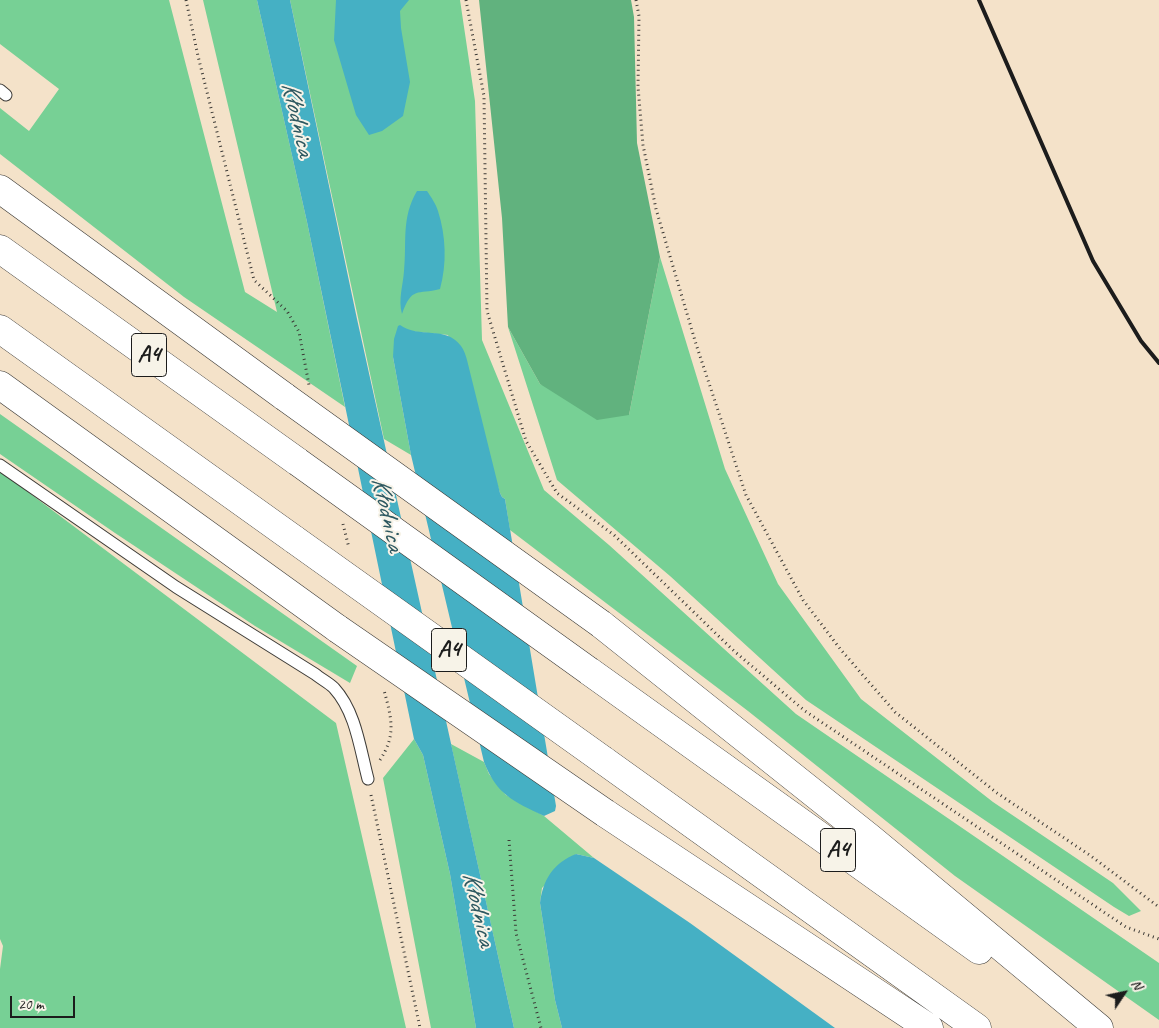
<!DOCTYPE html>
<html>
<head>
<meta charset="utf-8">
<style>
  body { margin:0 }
  #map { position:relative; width:1159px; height:1028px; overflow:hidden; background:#f4e2c9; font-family:Caveat,sans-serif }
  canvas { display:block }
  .north { position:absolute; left:1099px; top:968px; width:50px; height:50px; -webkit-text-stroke:4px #f7f3e8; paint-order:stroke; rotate:56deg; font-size:14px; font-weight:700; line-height:20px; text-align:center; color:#1c1c1c }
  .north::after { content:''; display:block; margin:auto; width:18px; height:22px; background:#1c1c1c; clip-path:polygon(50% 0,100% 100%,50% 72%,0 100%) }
  .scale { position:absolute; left:10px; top:996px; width:65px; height:22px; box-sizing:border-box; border:2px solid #1c1c1c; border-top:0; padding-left:6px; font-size:15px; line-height:18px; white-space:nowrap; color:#1c1c1c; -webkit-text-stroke:4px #f7f3e8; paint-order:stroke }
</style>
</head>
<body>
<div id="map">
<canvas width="1159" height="1028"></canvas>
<div class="north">N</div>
<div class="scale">20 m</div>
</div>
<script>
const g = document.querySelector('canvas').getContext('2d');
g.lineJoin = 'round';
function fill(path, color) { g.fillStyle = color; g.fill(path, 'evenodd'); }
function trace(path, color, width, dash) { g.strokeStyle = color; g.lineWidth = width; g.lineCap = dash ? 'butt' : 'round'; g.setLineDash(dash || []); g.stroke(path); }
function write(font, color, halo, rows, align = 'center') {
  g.font = font + ' Caveat,sans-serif'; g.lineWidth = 4; g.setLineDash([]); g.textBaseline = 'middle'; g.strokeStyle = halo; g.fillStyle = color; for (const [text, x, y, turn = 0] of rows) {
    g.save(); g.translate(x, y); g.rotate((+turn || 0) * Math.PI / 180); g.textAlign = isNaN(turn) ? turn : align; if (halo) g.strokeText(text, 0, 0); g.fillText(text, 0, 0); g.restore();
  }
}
const green = new Path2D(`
  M0 0H169L245 292 277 312 203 0H257L307 222 345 407 184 297 0 154V108L29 131 59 89 0 44Z
  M290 0H460L475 101 482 340 544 490 609 545 796 714 1159 963V1020L955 876 748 711 510 530 505 499 502 497 500 493 448 335 408 331 393 357 411 455 384 439Z
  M660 257 725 469 778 584 861 699 993 802 1113 883 1141 911 1129 916 1114 907 806 700 670 576 557 480 508 327 540 384 629 415Z
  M0 414 357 666 350 683 255 626 115 533 0 454Z
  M0 471 336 723 406 1028H0V969L3 946 0 939Z
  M414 739 423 755 450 874 476 1028H431L383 778Z
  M451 744 484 762 489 774 506 795 544 816 594 858 576 854 542 888 540 903 555 1000 562 1028H514Z`);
const forest = new Path2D(`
  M479 0H631L634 17 637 143 660 257 629 415 597 420 540 384 508 327 502 218Z`);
const water = new Path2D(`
  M257 0H290L357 319 514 1028H476L450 874 423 755 414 739 307 222Z
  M336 0H409L400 11 401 28 410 82 403 116 382 131 369 135 356 115 334 40Z
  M417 191H427C431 197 436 204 438 211 446 236 447 264 440 289 417 295 412 286 402 314 398 299 403 286 404 271 407 242 401 218 417 191Z
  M400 325C419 339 446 325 461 346 464 350 466 356 467 360L500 493 502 497 505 499 556 806 555 811 544 816C513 801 497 795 484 762L411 455 393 357 394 339 398 326Z
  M576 854 594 858 690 923 835 1028H562L555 1000 540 903C543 880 553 863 576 854Z`);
const path = new Path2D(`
  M186 0 198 56 254 280 287 311 299 332 309 385
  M466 0 484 96 487 311 526 441 557 493 614 535 734 651 805 711 1126 927 1159 939
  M636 0 639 16 638 87 643 145 656 209 696 344 746 495 803 600 841 650 895 712 997 793 1091 856 1159 907
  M343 524 349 548
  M380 760C397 734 391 717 384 690
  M371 795 420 1028
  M509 840 516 933 541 1028`);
const lane = new Path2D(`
  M0 90 6 95
  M0 465 176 587 315 674C321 679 329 683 334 688 356 712 360 749 368 779`);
const highway = new Path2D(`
  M0 189 285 397
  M0 249 298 462
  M0 329 295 540
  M0 385 338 629
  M601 624 870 838 1099 1028
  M589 671 979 950
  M603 760 977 1028
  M605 813 929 1028`);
const rail = new Path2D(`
  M979 0 1093 261 1141 341 1159 363`);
const highwayBridge = new Path2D(`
  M285 397 601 624
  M298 462 589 671
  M295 540 603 760
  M338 629 605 813`);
const shields = [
  [149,355,35],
  [449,650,35],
  [838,850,35]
];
const shieldNames = [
  ["A4",149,355],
  ["A4",449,650],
  ["A4",838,850]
];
const waterNames = [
  ["Kłodnica",297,119,77],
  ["Kłodnica",387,514,77],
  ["Kłodnica",478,909,77]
];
fill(green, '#77d095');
fill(forest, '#61b27e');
fill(water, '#45b0c4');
trace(lane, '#3c3a36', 13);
trace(highway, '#3c3a36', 29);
trace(path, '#3c3a36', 3, [1, 4]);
trace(lane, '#fff', 11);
trace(highway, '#fff', 28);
trace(rail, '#1c1c1c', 4);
trace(highwayBridge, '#3c3a36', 29, []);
trace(highwayBridge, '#fff', 28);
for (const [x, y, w] of shields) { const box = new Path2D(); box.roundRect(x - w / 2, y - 21.5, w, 43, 4); g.fillStyle = '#f7f3e8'; g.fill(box); trace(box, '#1c1c1c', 1); }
write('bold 24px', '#1c1c1c', null, shieldNames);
write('italic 26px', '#2c575f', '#f7f3e8', waterNames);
</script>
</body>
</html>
